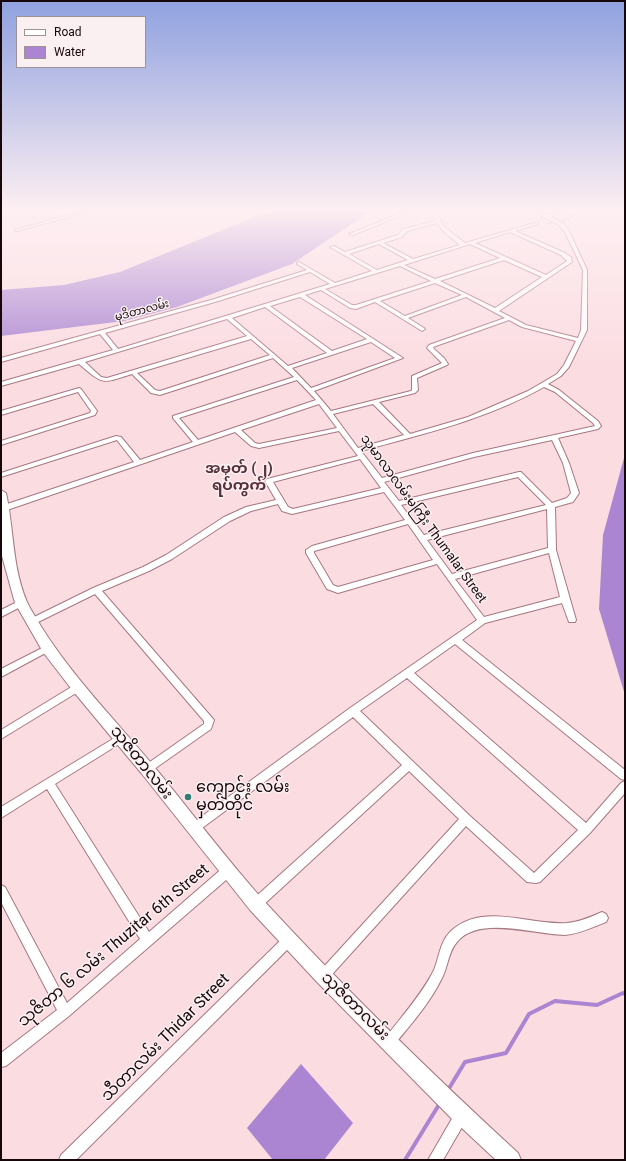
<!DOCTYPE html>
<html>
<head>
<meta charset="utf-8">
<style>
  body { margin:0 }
  #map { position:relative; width:626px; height:1161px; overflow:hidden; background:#fbdce1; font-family:Roboto,sans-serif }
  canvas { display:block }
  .frame { position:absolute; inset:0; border:2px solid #17070b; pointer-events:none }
  .legend { position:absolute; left:16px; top:16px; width:130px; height:52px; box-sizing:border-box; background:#faeff1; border:1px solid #9f9295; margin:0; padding:5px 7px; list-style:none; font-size:12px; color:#17070b }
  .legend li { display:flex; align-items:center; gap:8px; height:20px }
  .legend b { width:20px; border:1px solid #9f9295 }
</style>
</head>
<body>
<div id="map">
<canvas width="626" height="1161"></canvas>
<div class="frame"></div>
<ul class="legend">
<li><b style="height:5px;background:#fff"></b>Road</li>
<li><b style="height:11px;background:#ab85d1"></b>Water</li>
</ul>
</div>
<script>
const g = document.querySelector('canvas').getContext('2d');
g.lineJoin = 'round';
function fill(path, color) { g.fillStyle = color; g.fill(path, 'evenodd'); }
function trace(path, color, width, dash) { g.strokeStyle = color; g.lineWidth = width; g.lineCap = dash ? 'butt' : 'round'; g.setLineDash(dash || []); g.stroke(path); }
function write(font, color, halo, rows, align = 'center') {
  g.font = font + ' Roboto,"Noto Sans Myanmar",sans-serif'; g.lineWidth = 3; g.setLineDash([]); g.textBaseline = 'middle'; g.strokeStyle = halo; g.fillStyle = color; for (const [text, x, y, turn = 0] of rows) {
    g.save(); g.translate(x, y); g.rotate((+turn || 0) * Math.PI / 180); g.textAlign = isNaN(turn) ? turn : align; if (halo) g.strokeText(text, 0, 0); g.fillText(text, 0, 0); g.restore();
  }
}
const water = new Path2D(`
  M269 211H371L292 264 177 307 124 321 1 336V290L64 285 120 272Z
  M625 442V695L599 609 603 535 624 458Z
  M301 1064 353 1123 324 1160H273L247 1128Z`);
const streamFar1 = new Path2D(`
  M546 224 569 219 580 211`);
const stream = new Path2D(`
  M448 1090 465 1062 506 1053 529 1014 555 1001 597 1005 623 993 625 994
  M405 1160 440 1103`);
const minor = new Path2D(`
  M83 211H91L17 231 15 230Z
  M406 211H413L353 235 349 234Z
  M432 211H436L443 226 465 243 538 222V224L515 231 565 253 571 257 572 262 499 311 526 325 578 338 581 330 583 270 565 232 559 225 532 211H538L547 215 558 211H565L550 217 563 223 569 231 587 270V330L569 367 561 376 548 384 559 390 598 421 601 426 598 429 558 438 569 463 579 493 573 502 555 507 556 550 576 620 575 622H569L562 603 485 623 462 640 625 770V780L621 779 455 644 414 673 586 823 621 783 625 781V793L590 833 540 882 536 883 527 882 466 826 327 980 323 982 319 980 317 976 319 972 459 819 409 771 260 908 256 910 252 908 250 904 252 900 402 765 353 717 198 831 194 833 190 831 189 828 190 825 350 708 477 620 437 564 338 593 327 589 306 553V550L312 546 405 520 384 492 292 514 282 511 278 504 251 511 230 521 172 559 149 571 102 591 214 720 211 729 150 772 147 773 144 772 142 769 144 766 204 724V721L95 594 34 624H28L27 622 28 620 93 588 143 567 166 555 224 517 246 507 276 500 265 481 267 479 358 456 339 431 259 448 251 446 235 432 7 510H1V506L134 462 117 440 1 477V473L116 436 121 437 140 460 193 442 173 418V416L294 377 273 358 160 395 151 393 132 374C101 384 104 385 79 364L1 386V382L113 350 100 334 1 362V358L211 300 307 270 297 264V263L299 262 335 283 372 271 330 247 334 246 345 252 398 235 403 229 436 221ZM437 223 444 232 460 245 413 259 383 243 402 237 407 231ZM510 232 561 255 567 261 546 275 475 243ZM379 244 408 260 377 270 349 254ZM470 244 500 258 435 279 404 265ZM504 260 542 277 495 308 440 281ZM400 266 431 281 356 305H352L325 289ZM310 272 330 284 118 349 105 333 215 302ZM435 283 462 295 405 316 380 301ZM321 290 350 308 356 309 375 302 422 331 425 329 424 328 408 318 466 297 505 318 429 345 427 348 442 363 412 376V390L411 391 331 411 314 391 403 358 305 295ZM300 297 367 339 332 351 270 306ZM265 307 327 353 288 366 232 318ZM227 319 247 336 107 378 101 377 85 362ZM509 320 522 327 576 341 564 365 557 374 528 391 468 417 410 434 379 402 415 393 418 390 417 378 447 365 448 364 444 358 434 349 433 347ZM251 339 270 355 160 391 155 390 137 373ZM371 342 395 358 311 388 292 368ZM297 380 316 400 198 440 179 418ZM544 387 555 392 593 423 595 426 473 453 382 478 361 451C423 434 488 419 544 387ZM319 404 337 428 259 444 255 443 241 430ZM373 404 404 435 358 448 333 414ZM552 440 563 463 571 493 567 498 552 503 521 472H519L399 501 384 482 474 457ZM360 459 381 488 293 509 288 507 273 482ZM518 477 546 505 424 535 401 505ZM547 509 548 548 452 574 427 540ZM408 524 433 560 338 587 333 585 314 553V551L318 550ZM549 553 560 597 484 617 455 579ZM407 678 578 830 534 873 470 816 360 711Z
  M79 388 81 389 97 411 95 415 1 445V441L90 413 91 411 78 392 1 415V411Z
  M21 600 24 601 25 603 24 605 1 617V610Z
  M48 645 51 646 52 648 51 650 1 677V669Z
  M78 683 81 684 83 687 81 690 1 739V730Z
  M121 734 124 735 126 738 124 741 55 784 149 932 225 866 229 865 233 866 234 870 233 874 69 1016 6 1066 1 1067V1053L57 1010 1 902V885L5 887 67 1003 140 939 47 789 1 818V807Z
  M602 912 606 914 608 918 606 922C593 927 579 934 565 935 535 935 479 915 457 942 448 952 448 967 442 978 430 1003 411 1024 394 1045L390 1047 386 1045 384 1041 386 1037C402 1016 422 994 434 970 439 958 440 942 450 932 482 901 530 926 567 923 579 922 591 917 602 912Z
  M289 934 293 936 295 940 293 944 76 1160H59L61 1155 285 936Z
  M462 1108 467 1110 469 1115 443 1160H428L457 1110Z`);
const secondary = new Path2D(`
  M1 490 6 493C14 529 12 567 27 602 31 611 37 619 42 628 73 677 115 720 152 764 189 809 224 856 263 900 344 988 430 1072 518 1153L521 1160H496L451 1118 317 982 250 910 142 774 73 691 43 652 15 603 2 556Z`);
const markers = [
  [188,797,4,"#357c75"]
];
const farStreetnames = [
  ["မုဒိတာလမ်း",142,311,-15]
];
const streetNames = [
  ["သုမာလာလမ်းမကြီး Thumalar Street",423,519,54]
];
const quarterNames = [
  ["အမှတ် (၂)",239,469],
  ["ရပ်ကွက်",239,486]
];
const nearStreetnames = [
  ["သုဇိတာလမ်း",141,763,51],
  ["သုဇိတာ ၆ လမ်း Thuzitar 6th Street",114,946,-40],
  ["သုဇိတာလမ်း",355,1007,45],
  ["သီတာလမ်း Thidar Street",166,1038,-45]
];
const nearPoinames = [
  ["ကျောင်း လမ်း",196,788],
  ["မှတ်တိုင်",196,806]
];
fill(water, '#ab85d1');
trace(streamFar1, '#ab85d1', 1.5);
trace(stream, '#ab85d1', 4);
trace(minor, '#a67880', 2);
trace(secondary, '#a67880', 2);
fill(minor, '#fff');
fill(secondary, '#fff');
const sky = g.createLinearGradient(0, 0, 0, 374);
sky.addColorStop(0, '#8fa1df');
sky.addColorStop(0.56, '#fdeff2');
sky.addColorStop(1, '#fdeff200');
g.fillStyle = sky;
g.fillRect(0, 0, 626, 374);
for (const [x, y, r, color] of markers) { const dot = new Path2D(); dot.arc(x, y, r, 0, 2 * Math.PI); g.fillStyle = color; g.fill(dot); trace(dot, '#faeff1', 1.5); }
write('11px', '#17070b', '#faeff1', farStreetnames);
write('13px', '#17070b', '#faeff1', streetNames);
write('bold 15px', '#583039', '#faeff1', quarterNames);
write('16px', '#17070b', '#faeff1', nearStreetnames);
write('16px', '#17070b', '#faeff1', nearPoinames, 'left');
</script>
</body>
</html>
